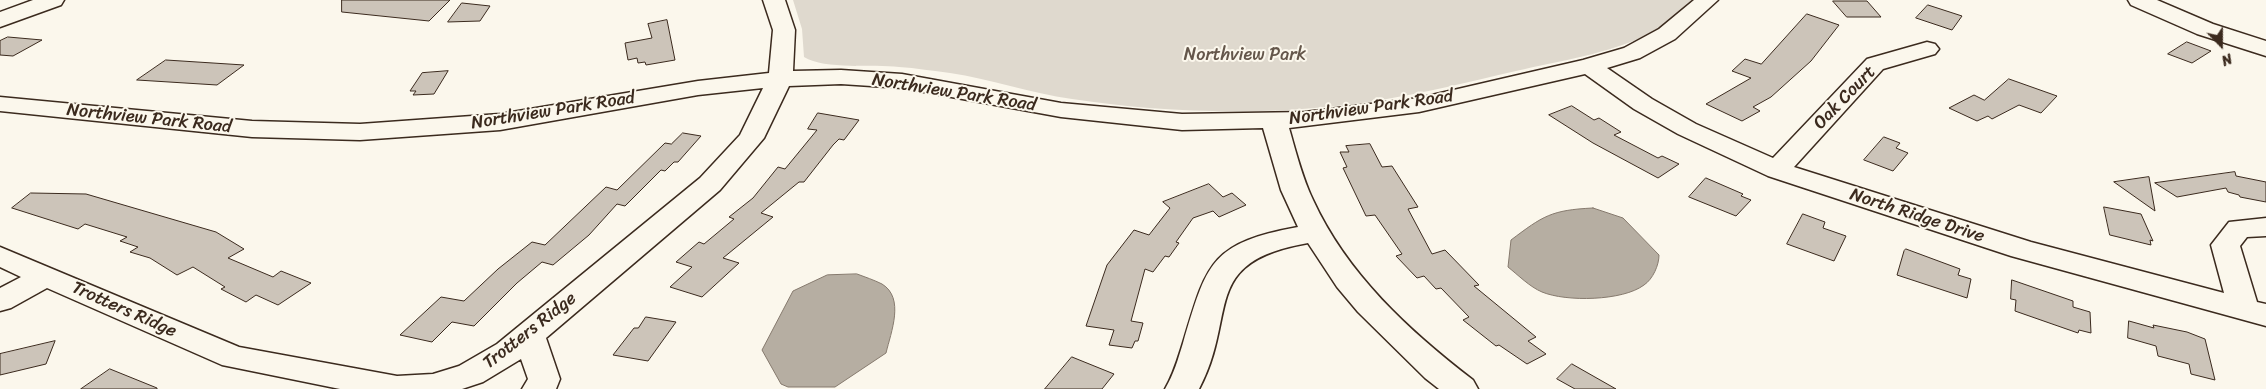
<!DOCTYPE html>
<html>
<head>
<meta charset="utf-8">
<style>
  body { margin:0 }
  #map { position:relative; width:2266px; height:389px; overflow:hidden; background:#fbf7ec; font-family:Sriracha,sans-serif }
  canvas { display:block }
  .north { position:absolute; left:2196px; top:20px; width:50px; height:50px; -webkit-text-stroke:4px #fbf7ec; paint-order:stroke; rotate:158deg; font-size:14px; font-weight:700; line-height:20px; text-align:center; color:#3b2a1e }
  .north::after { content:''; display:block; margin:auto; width:18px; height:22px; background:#3b2a1e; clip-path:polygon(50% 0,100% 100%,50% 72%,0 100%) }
</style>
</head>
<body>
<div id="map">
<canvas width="2266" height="389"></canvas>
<div class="north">N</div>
</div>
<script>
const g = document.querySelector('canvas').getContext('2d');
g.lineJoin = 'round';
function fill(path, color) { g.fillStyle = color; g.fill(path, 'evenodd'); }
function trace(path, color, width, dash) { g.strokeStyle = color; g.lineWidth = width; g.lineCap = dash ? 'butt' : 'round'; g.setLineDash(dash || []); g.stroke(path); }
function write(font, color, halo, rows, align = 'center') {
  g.font = font + ' Sriracha,sans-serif'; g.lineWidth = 4; g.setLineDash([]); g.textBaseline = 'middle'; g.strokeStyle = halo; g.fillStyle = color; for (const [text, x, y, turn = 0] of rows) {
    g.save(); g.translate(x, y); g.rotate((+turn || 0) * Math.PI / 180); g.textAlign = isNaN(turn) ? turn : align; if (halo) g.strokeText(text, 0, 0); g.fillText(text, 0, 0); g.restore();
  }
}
const green = new Path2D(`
  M793 0H1698C1682 12 1667 25 1649 34 1608 54 1559 61 1516 71 1469 82 1423 93 1376 101 1276 116 1171 114 1072 99 1030 93 990 79 950 73 933 71 916 68 899 67 874 64 825 70 804 57L802 29Z`);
const water = new Path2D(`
  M1593 208 1623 218 1659 255C1659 265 1653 279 1644 285 1623 301 1566 302 1542 292 1530 287 1518 275 1508 267L1511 240C1543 216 1551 210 1593 208Z
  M857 274C865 277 874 280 882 284 905 298 891 332 886 353L835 387H788L781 384 762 350 793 291 827 275Z`);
const building = new Path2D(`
  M342 0H450L429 21 342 12Z
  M1833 1H1867L1881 17H1847Z
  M462 3 490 6 480 21 448 22Z
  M1928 5 1962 16 1952 30 1916 18Z
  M1807 14 1839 25 1811 61 1771 97 1753 107 1760 111 1742 121 1706 104 1751 78 1732 71 1745 59 1761 64Z
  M667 20 675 60 646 65 645 62 638 63 637 58 628 60 625 43 652 38 648 24Z
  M8 37 42 40 13 56 0 55V41Z
  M2187 42 2211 51 2192 63 2168 54Z
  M166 60 244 65 217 85 137 80Z
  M448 71 434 94 413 95 416 91H410L422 73Z
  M2009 79 2057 96 2041 113 2019 105 1992 119 1988 116 1977 121 1949 108 1974 95 1984 100Z
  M1572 106 1594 120 1599 118 1621 132 1614 135 1658 158 1662 156 1679 164 1658 178 1593 143 1549 115Z
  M818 113 859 120 844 140 839 139 833 145 804 182H799L761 213 773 217 723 258 739 263 702 297 670 287 692 267 676 262 699 242 704 244 734 219 729 217 753 198 778 167 785 169 817 130 808 129Z
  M683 133 701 136 678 162H674L665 171 661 170 625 206 617 204 589 235 553 265 542 262 517 283 474 326 452 322 432 342 400 335 441 297 464 301 498 269 532 242 545 245 606 187 617 190 665 143 671 144Z
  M1884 137 1900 143 1896 148 1908 153 1893 171 1864 160Z
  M1370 144 1382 167 1392 166 1418 207 1408 209 1432 254 1445 250 1479 285 1474 286 1536 337 1528 341 1546 354 1527 364 1499 345 1496 346 1463 320 1469 317 1441 288 1436 289 1424 276 1417 278 1396 256 1402 254 1375 215 1366 216 1343 168 1347 167 1340 152H1349L1346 146Z
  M2235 172 2236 176 2266 182V202L2240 197 2239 195 2228 192 2226 188 2177 197 2155 183Z
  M2149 177 2155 211 2114 182Z
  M1706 178 1743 194 1741 196 1751 200 1736 216 1689 197Z
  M1209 184 1223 197 1232 193 1246 205 1219 217 1213 211 1193 218 1176 242 1179 243 1169 257 1165 256 1153 272 1145 269 1131 321 1143 323 1138 341H1135L1132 348 1109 345 1114 330 1086 326 1107 265 1134 230 1149 235 1170 208 1163 202Z
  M31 193 86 194 216 232 244 249 228 258 273 277 281 271 311 283 278 305 256 295 246 302 221 289 225 287 193 267 177 275 150 258 130 252 138 247 120 241 127 237 85 224 78 229 12 208Z
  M2104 207 2141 214 2153 241 2150 240 2151 245 2110 235Z
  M1803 214 1825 222 1823 228 1846 236 1834 261 1787 244Z
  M1906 249 1960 269 1958 275 1971 279 1967 298 1897 275 1904 251Z
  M2012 280 2073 301V307L2090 312 2091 333 2079 330 2078 333 2015 311 2016 300 2011 299Z
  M646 317 676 322 648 361 613 355 634 328H638Z
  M2129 321 2154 328 2153 325 2187 332 2205 339 2215 380 2191 374 2189 364 2158 356 2156 346 2128 338Z
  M55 341 46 364 0 375V354Z
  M1072 357 1114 374 1102 389H1045Z
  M1572 364 1616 389H1575L1557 379Z
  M110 369 157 388V389H81Z`);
const minor = new Path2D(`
  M33 0H64L61 5 0 27V12Z
  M763 0H785L795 30 793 71 841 70 902 74 1061 103 1182 114 1305 112 1419 98 1583 60 1624 48 1659 29 1694 0H1718L1675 39 1640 58 1607 68 1652 99 1696 124 1773 158 1867 59 1927 42 1935 44 1939 49 1935 54 1883 69 1794 167 2031 242 2224 293 2211 245 2229 222 2266 218V236L2247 237 2240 246 2257 302 2266 304V326L2011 256 1768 176 1678 134 1634 109 1585 74 1419 112 1289 128C1296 152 1302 177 1313 200 1347 274 1409 331 1473 380L1478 389H1439L1425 378 1358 312 1337 287 1308 243C1198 262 1239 314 1199 389H1165C1174 374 1178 359 1183 343 1207 263 1210 243 1298 227L1281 190 1263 128 1182 130 1061 117 902 88 841 84 789 86 764 138 720 190 546 338 560 379 556 389H522L528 379 521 359 483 382 462 389H340L222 365 47 288 11 308 0 311V288L21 277 0 267V247L239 347 397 376 433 374 459 366 497 344 700 178 740 135 763 88 698 95 500 130 360 140 252 137 0 111V97L252 121 360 124 500 114 698 81 769 73 773 30Z
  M2128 0H2157L2213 24 2266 41V56L2197 34 2131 5Z`);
const parkNames = [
  ["Northview Park",1245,55]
];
const streetNames = [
  ["Northview Park Road",954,93,9],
  ["Oak Court",1845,98,-46],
  ["Northview Park Road",1371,108,-8],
  ["Northview Park Road",553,111,-9],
  ["Northview Park Road",149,119,6],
  ["North Ridge Drive",1917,216,18],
  ["Trotters Ridge",124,310,24],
  ["Trotters Ridge",530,331,-38]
];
fill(green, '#dfd9ce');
fill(water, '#b6aea2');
trace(water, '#85796d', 1);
fill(building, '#ccc4b9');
trace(building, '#3b2a1e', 1);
trace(minor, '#3b2a1e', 3);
fill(minor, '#fbf7ec');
write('18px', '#64564a', '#fbf7ec', parkNames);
write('18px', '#3b2a1e', '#fbf7ec', streetNames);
</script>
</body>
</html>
